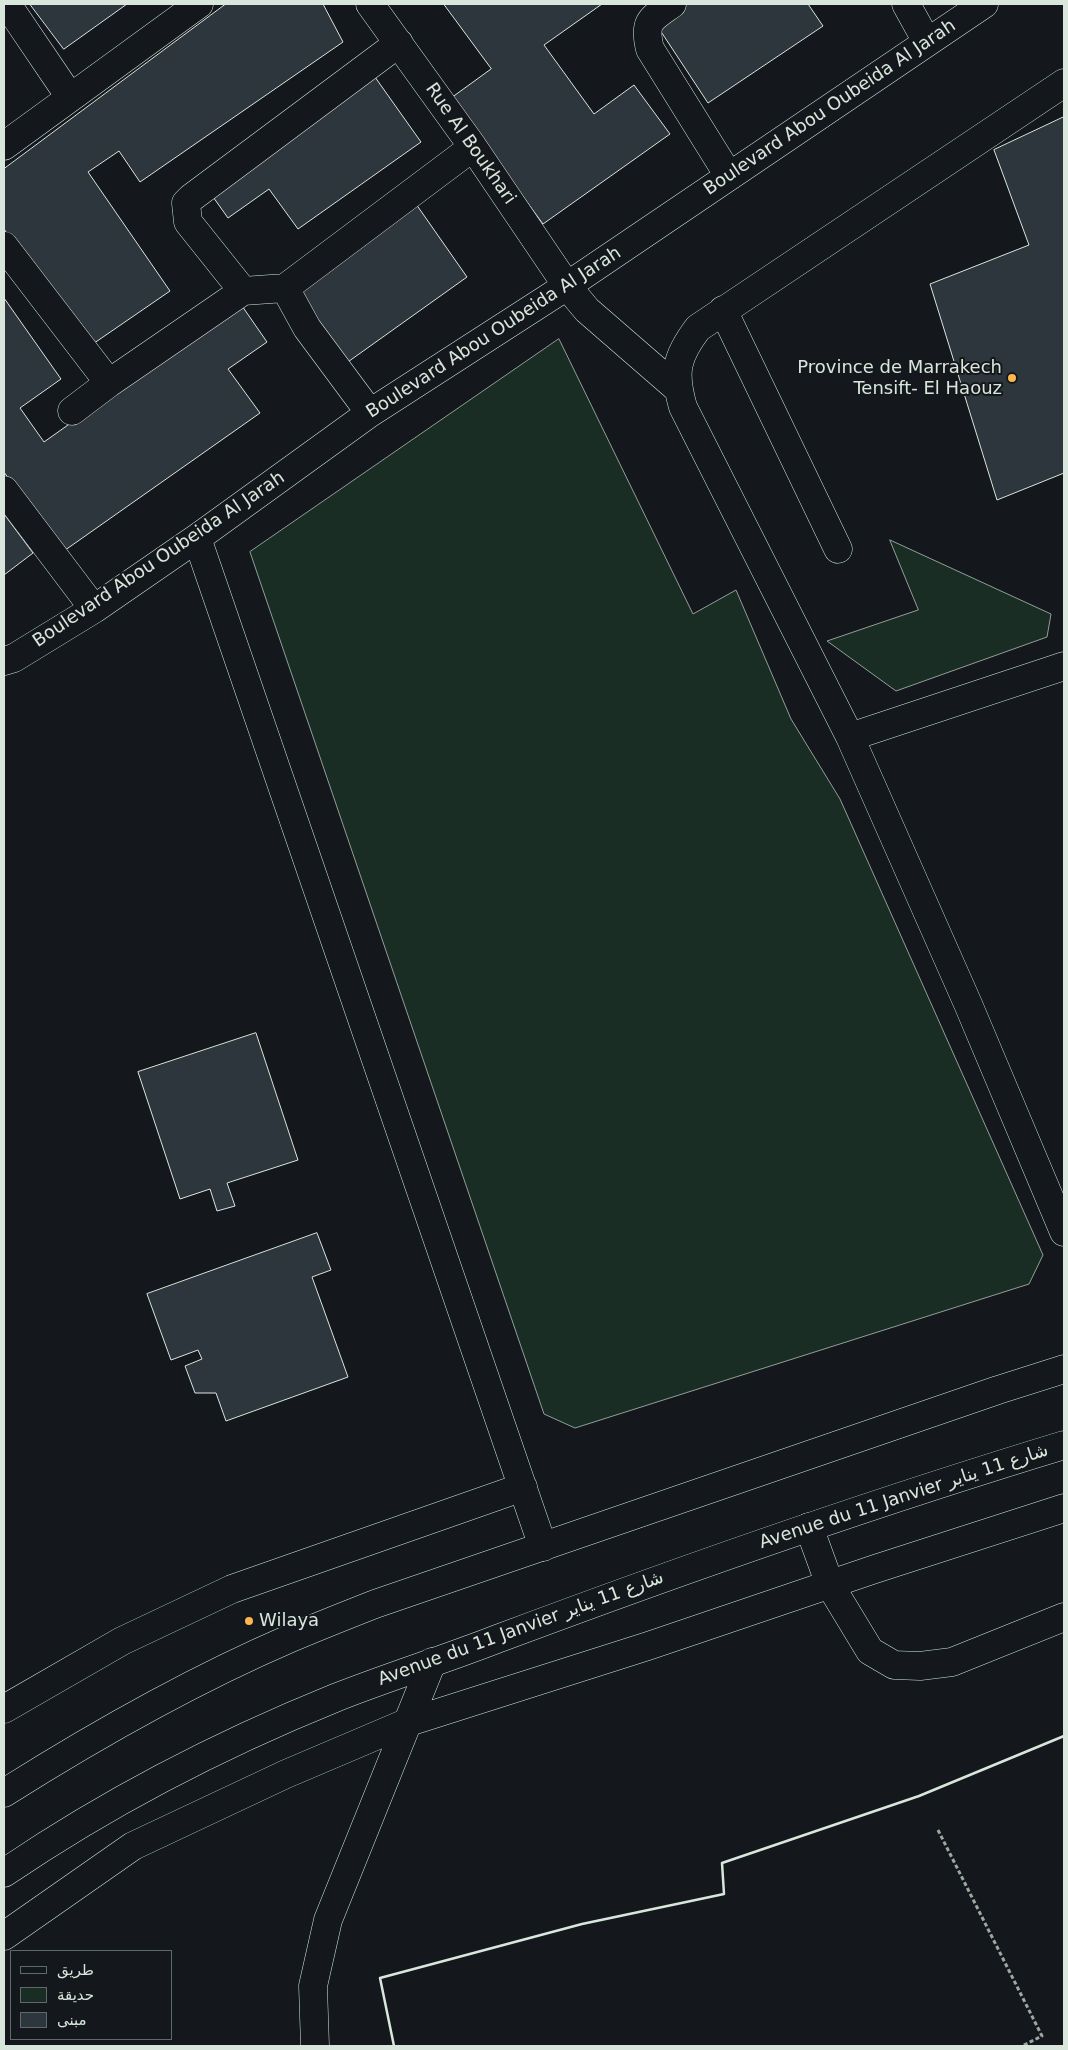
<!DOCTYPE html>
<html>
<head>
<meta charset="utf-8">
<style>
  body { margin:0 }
  #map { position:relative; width:1068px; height:2050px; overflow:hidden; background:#14181c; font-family:"DejaVu Sans",Cairo,sans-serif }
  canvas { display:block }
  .frame { position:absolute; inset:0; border:5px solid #d8e6dc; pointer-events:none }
  .legend { position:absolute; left:10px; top:1950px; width:162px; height:90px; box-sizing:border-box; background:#14181c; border:1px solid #626a69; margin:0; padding:6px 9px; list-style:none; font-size:15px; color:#d8e6dc }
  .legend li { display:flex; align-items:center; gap:10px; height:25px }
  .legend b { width:25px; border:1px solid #626a69 }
</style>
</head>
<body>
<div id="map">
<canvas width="1068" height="2050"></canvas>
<div class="frame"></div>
<ul class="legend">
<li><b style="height:6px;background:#14181c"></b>طريق</li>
<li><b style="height:14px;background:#1a2d24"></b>حديقة</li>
<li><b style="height:14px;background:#2c363c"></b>مبنى</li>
</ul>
</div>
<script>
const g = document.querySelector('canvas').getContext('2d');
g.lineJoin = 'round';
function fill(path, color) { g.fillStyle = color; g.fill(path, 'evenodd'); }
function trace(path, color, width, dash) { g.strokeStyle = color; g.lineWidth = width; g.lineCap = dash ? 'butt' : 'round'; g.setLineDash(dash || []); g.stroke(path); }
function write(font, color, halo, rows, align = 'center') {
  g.font = font + ' "DejaVu Sans",Cairo,sans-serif'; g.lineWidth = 4; g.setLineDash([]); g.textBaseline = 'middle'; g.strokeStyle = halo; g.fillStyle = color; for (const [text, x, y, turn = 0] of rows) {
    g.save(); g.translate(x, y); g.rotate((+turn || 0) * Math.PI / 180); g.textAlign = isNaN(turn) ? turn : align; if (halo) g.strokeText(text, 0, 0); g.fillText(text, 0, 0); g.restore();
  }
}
const green = new Path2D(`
  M559 339 693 614 736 590 791 719 840 799 1043 1255 1029 1284 575 1428 544 1414 250 552Z
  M890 540 1051 614 1047 637 896 691 827 641 918 610Z`);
const building = new Path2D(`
  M30 4H127L64 49Z
  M226 4H323L343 42 140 182 119 151 88 172 170 291 87 348 4 229V169Z
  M444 4H602L544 45 594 114 634 85 670 134 543 224 451 98 491 69Z
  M680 4H808L823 26 708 103 654 21Z
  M370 70 421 142 298 229 269 189 228 218 206 187Z
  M1064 117V473L997 500 930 284 1029 245 994 150Z
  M416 204 467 277 345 364 293 291Z
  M4 298 61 379 20 408 44 442 240 303 267 342 228 369 260 413 61 553 4 472Z
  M4 514 33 553 4 575Z
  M256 1033 298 1160 227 1183 235 1206 217 1211 210 1189 180 1199 138 1072Z
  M317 1233 331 1270 312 1277 348 1377 226 1421 216 1393H195L185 1366 202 1359 198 1350 171 1360 147 1294Z`);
const path = new Path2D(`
  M938 1830 1042 2036 1022 2046`);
const minor = new Path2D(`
  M7 4 70 97
  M370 4 473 147 567 286 587 310 678 389
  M672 4C651 19 643 21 650 49L729 176
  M906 4 927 42
  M1064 83 698 328C676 357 673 372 683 407L850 737 968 1004 1064 1232
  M4 146 199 4
  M4 246 109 383
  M285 288 307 328 370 413
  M243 291 188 222 186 203 191 198 399 43
  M723 310 838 549
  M72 411 109 383 243 291 285 288 473 147
  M4 490 94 609
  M197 538 543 1547
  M4 661 14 658 94 609 197 538 370 413 567 286 984 4
  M850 737 1064 666
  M809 1527 830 1585 870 1651 894 1665 920 1666 952 1662 1064 1617
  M4 1709 122 1641 232 1589 523 1487
  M4 1936 133 1846 286 1774 406 1723 648 1646 875 1569 1064 1508
  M315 2046 313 1986 328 1920 432 1662`);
const major = new Path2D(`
  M4 1793C96 1735 191 1681 291 1638 319 1626 347 1615 375 1604L998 1390 1064 1369
  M4 1873C107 1803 219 1745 335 1698 388 1677 443 1660 497 1639 684 1569 873 1503 1064 1445`);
const wall = new Path2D(`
  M394 2046 380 1978 582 1924 724 1894 722 1863 919 1796 1064 1736`);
const markers = [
  [1012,378,5,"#ffb74d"],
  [249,1621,5,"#ffb74d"]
];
const streetNames = [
  ["Boulevard Abou Oubeida Al Jarah",830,108,-34],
  ["Rue Al Boukhari",470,144,55],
  ["Boulevard Abou Oubeida Al Jarah",494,333,-33],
  ["Boulevard Abou Oubeida Al Jarah",159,560,-34],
  ["Avenue du 11 Janvier شارع 11 يناير",904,1497,-18],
  ["Avenue du 11 Janvier شارع 11 يناير",521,1629,-20]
];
const poiNames = [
  ["Province de Marrakech",1002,368],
  ["Tensift- El Haouz",1002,389],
  ["Wilaya",259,1621,"left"]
];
fill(green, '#1a2d24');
trace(green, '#939e99', 1);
fill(building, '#2c363c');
trace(building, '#d8e6dc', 1);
trace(minor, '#d8e6dc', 29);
trace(major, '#d8e6dc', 29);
trace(path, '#9da8a2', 3, [4, 2.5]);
trace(minor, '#14181c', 28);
trace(major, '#14181c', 28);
trace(wall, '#d8e6dc', 2.5);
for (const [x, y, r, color] of markers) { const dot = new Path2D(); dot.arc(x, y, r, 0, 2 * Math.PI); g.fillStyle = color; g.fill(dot); trace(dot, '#14181c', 2); }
write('18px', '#d8e6dc', '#14181c', streetNames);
write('18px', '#d8e6dc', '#14181c', poiNames, 'right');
</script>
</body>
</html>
